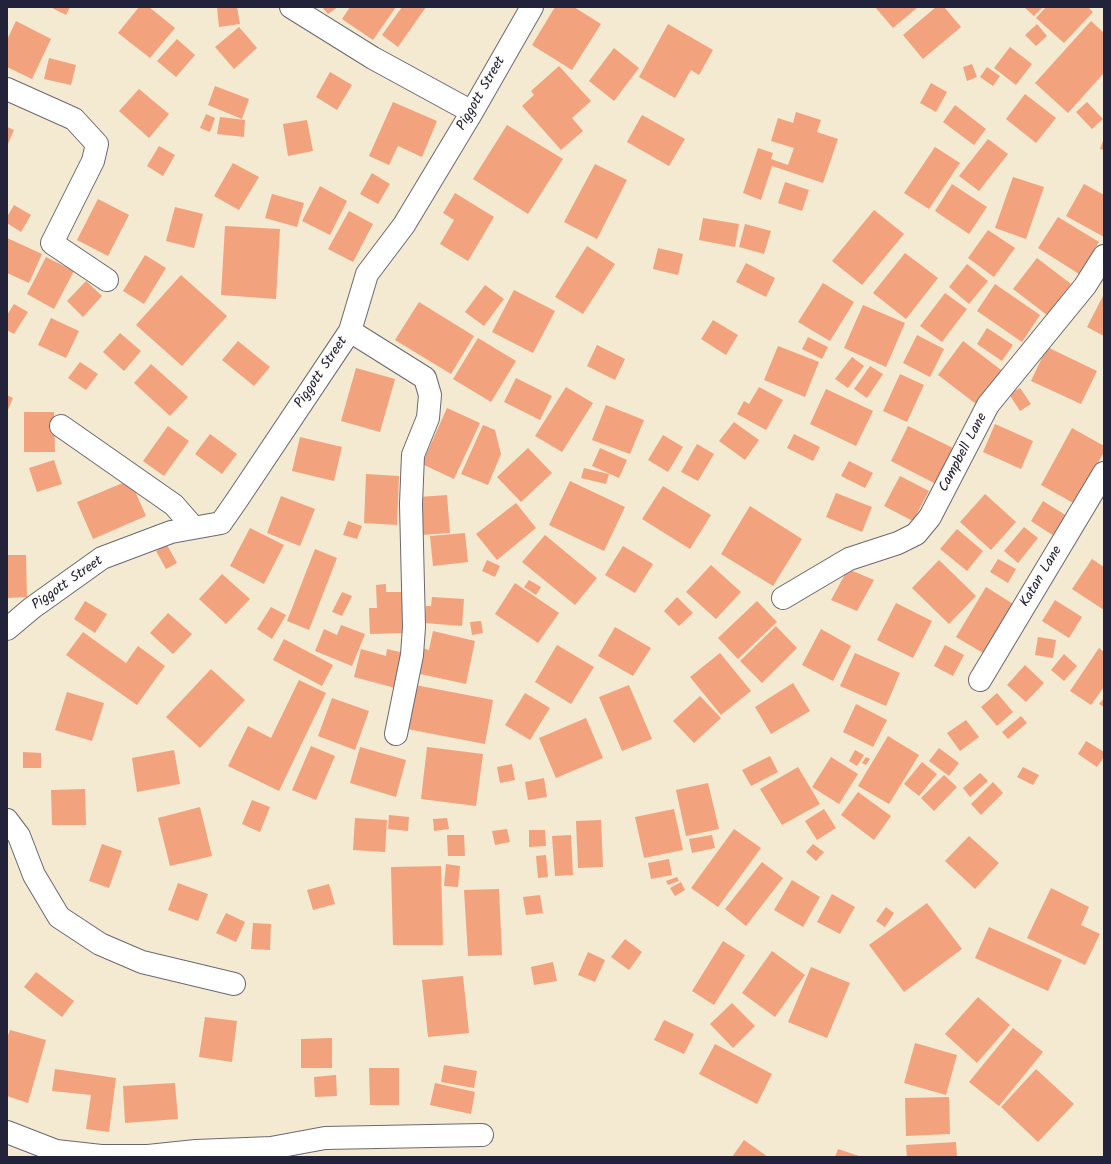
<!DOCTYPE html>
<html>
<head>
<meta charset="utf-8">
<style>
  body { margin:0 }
  #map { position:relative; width:1111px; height:1164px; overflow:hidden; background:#f4e9d1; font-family:Kalam,sans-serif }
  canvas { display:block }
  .frame { position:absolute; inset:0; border:8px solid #22223b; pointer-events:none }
</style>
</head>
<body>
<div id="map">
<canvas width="1111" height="1164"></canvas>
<div class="frame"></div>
</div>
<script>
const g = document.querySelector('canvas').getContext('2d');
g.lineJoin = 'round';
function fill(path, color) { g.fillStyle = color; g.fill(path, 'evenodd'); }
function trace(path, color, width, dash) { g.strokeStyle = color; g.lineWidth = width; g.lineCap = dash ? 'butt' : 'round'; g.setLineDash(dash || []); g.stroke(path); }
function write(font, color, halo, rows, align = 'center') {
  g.font = font + ' Kalam,sans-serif'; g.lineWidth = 3; g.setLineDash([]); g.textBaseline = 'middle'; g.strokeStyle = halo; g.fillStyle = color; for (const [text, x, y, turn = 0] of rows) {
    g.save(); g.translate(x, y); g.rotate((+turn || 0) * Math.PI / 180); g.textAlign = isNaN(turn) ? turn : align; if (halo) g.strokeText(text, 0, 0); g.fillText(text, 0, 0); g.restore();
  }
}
const building = new Path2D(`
  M50 7H70L66 15Z
  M139 7H149L175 28 150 58 118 33Z
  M217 7H237L240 24 219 27Z
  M322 7H338L328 14Z
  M350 7H396L373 40 342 19Z
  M402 7H426L398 47 382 35Z
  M555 7H574L601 24 572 70 532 45Z
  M875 7H918L893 28Z
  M936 7H944L961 27 923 59 903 35Z
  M1024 7H1043L1034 16Z
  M1046 7H1088L1093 12 1064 43 1036 18Z
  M16 21 51 39 32 79 7 67V40Z
  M1091 21 1104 33V73L1068 113 1035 83Z
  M668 24 713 50 699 75 691 70 675 98 639 77Z
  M1037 24 1047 36 1036 46 1025 35Z
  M239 27 257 48 234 69 215 47Z
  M177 39 195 55 176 77 157 61Z
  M1010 47 1032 64 1016 85 994 68Z
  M614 48 639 68 614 101 589 81Z
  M49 58 76 65 71 85 44 79Z
  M972 64 977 77 967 81 963 67Z
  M559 66 591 101 572 118 583 131 561 150 522 106 534 95 531 91Z
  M987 67 1000 76 993 86 980 77Z
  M330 72 352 85 337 110 316 97Z
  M931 83 947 92 936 112 920 103Z
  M215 86 249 99 242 119 208 105Z
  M139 89 169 114 149 138 119 111Z
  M1025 94 1056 118 1036 143 1006 119Z
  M393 102 437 121 422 157 398 146 389 165 369 156Z
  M1087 102 1103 119 1092 129 1076 112Z
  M955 105 986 129 974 145 943 122Z
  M796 112 821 120 817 132 838 139 823 183 772 166 761 200 743 193 758 148 773 153 771 159 788 165 794 148 771 141 778 118 793 123Z
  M206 114 215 118 210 132 200 128Z
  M642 115 685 139 669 166 627 142Z
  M220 117 245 120 244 137 217 134Z
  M307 120 313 151 288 156 283 124Z
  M507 125 563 159 528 214 473 179Z
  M7 127 14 130 7 146Z
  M1104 138V150L1100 149Z
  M988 139 1008 154 979 191 959 176Z
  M159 146 175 155 163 176 147 166Z
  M935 147 960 163 929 209 904 193Z
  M233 163 259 177 239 210 214 196Z
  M595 164 627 180 597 239 564 222Z
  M372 173 390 184 378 204 360 194Z
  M1013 177 1044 187 1026 239 995 228Z
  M785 182 809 190 802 211 778 203Z
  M952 184 987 207 969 234 935 211Z
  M1084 184 1104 195V237L1066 216Z
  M320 186 347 201 330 235 302 221Z
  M455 193 494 217 468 261 440 244 454 220 443 213Z
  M272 194 304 203 297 227 265 218Z
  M98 199 129 215 108 256 77 240Z
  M14 205 31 215 21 232 7 223V217Z
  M175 207 203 214 194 248 166 241Z
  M874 210 904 234 862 285 832 261Z
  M349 211 373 224 353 262 328 249Z
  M1058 217 1099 242 1079 274 1038 248Z
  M703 218 739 224 735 247 699 240Z
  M745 224 771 231 764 254 739 247Z
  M225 226 280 229 276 299 221 295Z
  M988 230 1015 248 994 277 968 258Z
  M7 238 42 254 29 283 7 273Z
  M587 246 615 264 583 314 555 297Z
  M658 248 683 254 678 275 653 269Z
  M905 253 938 278 906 319 873 293Z
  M145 255 166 268 144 304 123 291Z
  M46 257 74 271 54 309 27 294Z
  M1037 258 1071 284 1047 315 1013 289Z
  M746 263 775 278 766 297 736 282Z
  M967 264 988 281 969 304 949 287Z
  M181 275 227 316 182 366 136 325Z
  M86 281 102 296 83 317 67 301Z
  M823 283 854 302 830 341 798 322Z
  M995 284 1040 315 1022 342 977 311Z
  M485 285 504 299 484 326 465 312Z
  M514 290 555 311 533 353 492 332Z
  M945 293 967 309 942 342 920 326Z
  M1104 294V336L1087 327Z
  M419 302 474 336 451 374 395 340Z
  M14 304 28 312 14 334 7 330V315Z
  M863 305 905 323 886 367 844 348Z
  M51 318 79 331 66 358 38 345Z
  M713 320 738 335 726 355 701 339Z
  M987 328 1013 345 1002 361 977 344Z
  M120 333 141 351 124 371 103 352Z
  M917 335 944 349 930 377 903 363Z
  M808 337 828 347 822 359 802 349Z
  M478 338 516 361 491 402 453 379Z
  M238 341 270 367 254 386 222 360Z
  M963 341 1009 376 984 410 938 375Z
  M597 345 625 359 615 380 587 366Z
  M778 346 819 362 805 397 764 380Z
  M1047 347 1097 371 1081 404 1031 381Z
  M852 357 864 366 848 388 835 379Z
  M80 362 98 374 86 390 68 378Z
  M151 364 188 397 170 416 134 383Z
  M870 366 883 374 867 398 854 389Z
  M356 368 395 379 380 432 341 421Z
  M900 374 924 385 907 422 883 411Z
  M516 378 552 396 540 420 504 402Z
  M566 387 593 403 562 452 535 436Z
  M759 387 783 400 766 430 737 414 744 401 749 404Z
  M1020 388 1031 404 1020 411 1009 394Z
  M826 389 873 411 856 446 810 424Z
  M7 395 13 398 7 412Z
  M606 405 644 420 630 454 592 440Z
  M447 408 480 423 454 479 422 464Z
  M24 412H54L55 452H24Z
  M734 422 759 440 745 460 719 441Z
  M995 424 1033 441 1021 469 983 452Z
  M483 425 495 430 501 454 488 485 461 474Z
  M168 426 189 441 164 476 143 461Z
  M908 426 953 448 936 484 891 461Z
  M1072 428 1104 446V452L1075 504 1041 485Z
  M210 434 237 454 222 474 195 454Z
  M794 434 820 447 813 461 787 448Z
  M663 435 683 447 668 472 648 460Z
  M300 437 342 447 334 481 292 471Z
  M697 444 714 454 698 481 681 472Z
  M528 448 552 473 521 502 497 477Z
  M600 448 627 460 619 478 592 466Z
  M54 460 62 484 37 492 29 468Z
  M849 461 873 473 865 488 841 476Z
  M584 468 609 474 606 484 581 478Z
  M366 474 399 476 397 525 364 523Z
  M900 476 929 491 913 521 884 506Z
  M130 480 146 516 93 539 77 502Z
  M570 481 625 507 604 551 549 525Z
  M663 486 711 515 690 549 642 519Z
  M836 493 872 507 862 532 826 517Z
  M985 494 1016 522 991 550 960 522Z
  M447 495 450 533 421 535 418 497Z
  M281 496 315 509 300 546 267 533Z
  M1043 501 1067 516 1054 536 1031 521Z
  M516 503 536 528 497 560 476 534Z
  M750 506 802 539 773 586 721 554Z
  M348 521 362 526 357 539 343 535Z
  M1024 527 1038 538 1018 563 1004 551Z
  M250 528 284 545 264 584 230 566Z
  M957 529 983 551 967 571 940 549Z
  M465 533 468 562 433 566 430 536Z
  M545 535 597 578 575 605 522 562Z
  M167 545 177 563 166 569 156 551Z
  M623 546 653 564 635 593 605 575Z
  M315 549 337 558 309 630 287 621Z
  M7 555H26L27 597 7 598Z
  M998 559 1016 569 1008 583 990 572Z
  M1092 559 1104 567V610L1072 589Z
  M487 560 500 566 495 577 482 571Z
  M939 560 976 596 949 624 912 588Z
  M711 565 741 592 716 619 686 592Z
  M848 569 874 580 857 611 831 600Z
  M222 574 250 599 226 624 199 599Z
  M529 580 541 587 536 595 524 587Z
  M515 583 559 613 538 643 495 614Z
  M386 584V592H402L404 633 370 634 369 608H377L376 585Z
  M986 587 1018 607 988 656 956 637Z
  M342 592 352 596 342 616 332 612Z
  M432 597 464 599 462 626 425 623 426 606H431Z
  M677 597 693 613 679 626 664 611Z
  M1055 600 1082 617 1069 638 1042 621Z
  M85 601 107 614 95 633 74 619Z
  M757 601 777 622 738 659 718 638Z
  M896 603 932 621 913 658 877 640Z
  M271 607 286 615 272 639 257 629Z
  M168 613 192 634 173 654 150 633Z
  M481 621 483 633 472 635 470 622Z
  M341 625 365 634 352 666 315 651 324 629 337 635Z
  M776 626 797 648 762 683 740 661Z
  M615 627 651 648 633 676 598 656Z
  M821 629 851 646 833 681 802 665Z
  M433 631 475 641 466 684 416 673 422 648 429 650Z
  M83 632 126 663 138 646 165 666 137 705 66 655Z
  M1038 637 1056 640 1053 658 1035 655Z
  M284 639 333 665 322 686 273 660Z
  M557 645 594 667 571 704 535 682Z
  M945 645 964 655 953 676 934 666Z
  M1099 648 1104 652V687L1091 705 1070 691Z
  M361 649 386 656 387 649 408 654 399 689 354 677Z
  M720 653 751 691 721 715 690 677Z
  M855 653 900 673 886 706 840 686Z
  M1064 654 1077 666 1064 681 1051 670Z
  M1025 665 1044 683 1026 702 1007 685Z
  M211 669 245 700 200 748 166 717Z
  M299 680 326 693 279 791 228 766 248 726 271 738Z
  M793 683 810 711 771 734 755 707Z
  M415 685 493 700 485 744 407 729Z
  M629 685 652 739 622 751 599 697Z
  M67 692 104 703 92 741 55 730Z
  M525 693 550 708 530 740 505 725Z
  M997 693 1013 712 997 726 981 707Z
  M700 696 721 718 694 743 673 721Z
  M332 698 369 711 355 750 318 736Z
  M1104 698V707L1099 704Z
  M856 704 887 720 873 747 843 732Z
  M1021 716 1027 723 1008 739 1002 732Z
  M586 718 603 758 556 778 539 738Z
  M966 720 979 737 960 751 947 733Z
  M888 736 919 755 889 804 858 786Z
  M1086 741 1104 752V757L1097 767 1078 754Z
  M311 746 335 756 316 800 292 790Z
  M360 747 406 760 396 797 350 783Z
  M427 747 483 754 476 806 421 799Z
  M939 748 959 763 949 776 929 761Z
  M174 750 180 784 137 792 132 758Z
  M855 750 864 755 857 766 849 761Z
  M23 752 41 753V768H23Z
  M770 756 778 772 751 786 742 770Z
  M831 757 858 774 839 804 812 787Z
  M866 757 870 759 866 765 862 763Z
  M922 762 937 774 919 796 904 784Z
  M512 764 515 780 500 783 497 767Z
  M798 767 820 804 782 825 760 789Z
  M1023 767 1039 775 1033 785 1017 777Z
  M980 773 988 781 970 797 963 788Z
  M944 775 957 787 934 811 921 798Z
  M544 778 547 797 528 800 525 782Z
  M993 782 1003 793 981 815 971 804Z
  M708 783 719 829 686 836 676 790Z
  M85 789 86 825H52L51 790Z
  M858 792 891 816 874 840 841 815Z
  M252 800 270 807 260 832 242 824Z
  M200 807 212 856 170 866 158 818Z
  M674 809 683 850 644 858 635 817Z
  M824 809 836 828 817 840 805 821Z
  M389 815 409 817 408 831 388 829Z
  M355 818 387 820 385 852 353 850Z
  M447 818 449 829 434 831 433 819Z
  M601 820 603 867 578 868 576 821Z
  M507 829 510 842 495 845 492 831Z
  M734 829 761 848 718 907 691 888Z
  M529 830H545L546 846 529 847Z
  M447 835H464L465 856H448Z
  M571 835 573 875 555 876 552 836Z
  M712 835 715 848 692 853 689 839Z
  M969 836 999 863 975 889 945 861Z
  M102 844 122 851 109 888 89 881Z
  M813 844 824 852 816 861 806 852Z
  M546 855 548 877 538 878 536 856Z
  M669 859 672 875 651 879 648 863Z
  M762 862 783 878 746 926 725 909Z
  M446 864 460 866 458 887 444 886Z
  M441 866 443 945H393L391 867Z
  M677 877 679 881 668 885 666 881Z
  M792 880 820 897 803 927 774 910Z
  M681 882 685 890 675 896 670 888Z
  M178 883 208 894 198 921 168 910Z
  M329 884 335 904 313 910 307 890Z
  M1051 888 1089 907 1081 925 1100 934 1085 965 1027 938Z
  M499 889 502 955 468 956 464 890Z
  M832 894 855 907 840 934 817 922Z
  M540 895 543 913 526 915 523 897Z
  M927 903 962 949 904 992 869 945Z
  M886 907 894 913 885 927 876 921Z
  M226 913 245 922 236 942 216 933Z
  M253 923 271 924 270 950 251 949Z
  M989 927 1062 960 1048 991 975 958Z
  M625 939 642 952 629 970 611 957Z
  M723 941 745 955 714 1005 692 991Z
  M772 951 805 975 775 1017 742 993Z
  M588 952 605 960 595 982 578 975Z
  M553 962 557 981 534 985 531 967Z
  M811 967 850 983 827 1038 788 1022Z
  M36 972 74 1001 62 1017 24 987Z
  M463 976 469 1033 428 1037 422 980Z
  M978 997 1010 1025 977 1063 945 1034Z
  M732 1003 755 1026 733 1048 710 1024Z
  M205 1017 237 1021 232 1062 199 1057Z
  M664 1020 694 1034 684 1054 654 1040Z
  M1013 1028 1043 1052 999 1106 969 1082Z
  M10 1030 46 1040 28 1103 7 1096V1038Z
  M332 1038V1068H301V1039Z
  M915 1043 957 1055 946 1095 904 1083Z
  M715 1044 772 1074 757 1104 699 1074Z
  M444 1065 477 1071 474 1088 441 1082Z
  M369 1068H399V1105H370Z
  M55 1069 116 1078 109 1132 86 1129 91 1095 52 1091Z
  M1036 1069 1074 1104 1038 1142 1001 1107Z
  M336 1075 337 1096 315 1097 314 1077Z
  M175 1083 178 1119 125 1123 123 1086Z
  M435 1083 475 1092 471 1114 430 1105Z
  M949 1097 950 1134 906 1136 905 1098Z
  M744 1140 768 1157H732Z
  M956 1142 957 1157H907L906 1145Z
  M838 1149 862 1157H835Z`);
const minor = new Path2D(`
  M291 7 373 58 472 112
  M7 89 74 119 97 144 93 161 52 243 107 280
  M350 331 425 378 430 395 428 418 413 455 411 504 414 627 412 655 396 734
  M61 426 174 505 194 528
  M783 598 849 559 898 543 916 534 930 517 988 405 1085 286 1104 256
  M7 629 32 608 102 558 171 532 221 523 237 500 350 331 367 274 404 225 472 112 532 7
  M980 680 1104 473
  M7 820 19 836 34 875 59 917 100 944 142 962 234 984
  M7 1132 56 1151 101 1156H148L196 1151 271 1148 325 1138 482 1135`);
const streetNames = [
  ["Piggott Street",482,94,-60],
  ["Piggott Street",322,373,-56],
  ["Campbell Lane",964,453,-62],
  ["Katan Lane",1042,577,-59],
  ["Piggott Street",68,584,-35]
];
fill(building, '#f2a27d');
trace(minor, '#6c6870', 24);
trace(minor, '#fff', 22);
write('14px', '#22223b', '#fdfcf7', streetNames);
</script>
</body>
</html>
